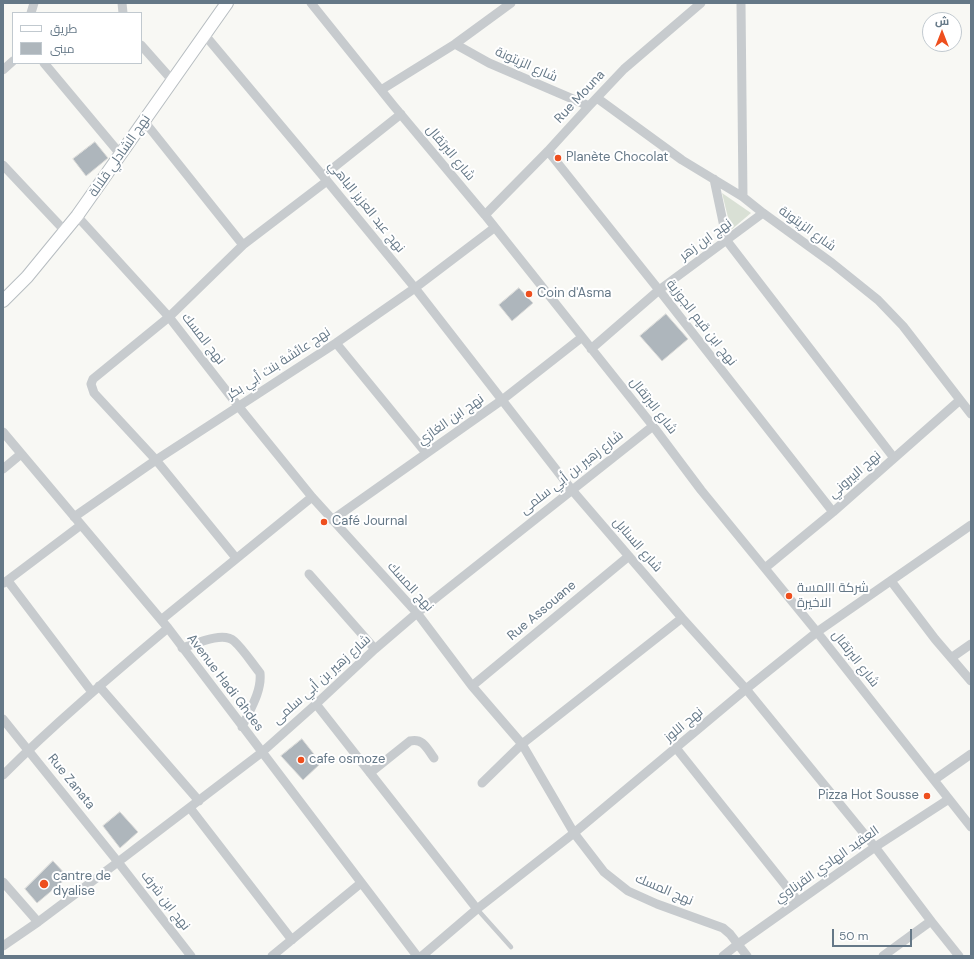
<!DOCTYPE html>
<html>
<head>
<meta charset="utf-8">
<style>
  body { margin:0 }
  #map { position:relative; width:974px; height:959px; overflow:hidden; background:#f8f8f4; font-family:"DM Sans",Cairo,sans-serif }
  canvas { display:block }
  .frame { position:absolute; inset:0; border:4px solid #657887; pointer-events:none }
  .legend { position:absolute; left:12px; top:12px; width:130px; height:52px; box-sizing:border-box; background:#fff; border:1px solid #c1c9cf; margin:0; padding:5px 7px; list-style:none; font-size:12px; color:#657887 }
  .legend li { display:flex; align-items:center; gap:8px; height:20px }
  .legend b { width:20px; border:1px solid #c1c9cf }
  .north { position:absolute; left:922px; top:12px; width:40px; height:40px; box-sizing:border-box; background:#fff; border:1px solid #c1c9cf; border-radius:50%; rotate:0deg; font-size:11px; font-weight:700; line-height:16px; text-align:center; color:#657887 }
  .north::after { content:''; display:block; margin:auto; width:14px; height:18px; background:#ee4f1e; clip-path:polygon(50% 0,100% 100%,50% 72%,0 100%) }
  .scale { position:absolute; left:832px; top:929px; width:80px; height:18px; box-sizing:border-box; border:2px solid #657887; border-top:0; padding-left:5px; font-size:12px; line-height:14px; white-space:nowrap; color:#657887; -webkit-text-stroke:3px #fff; paint-order:stroke }
</style>
</head>
<body>
<div id="map">
<canvas width="974" height="959"></canvas>
<div class="frame"></div>
<ul class="legend">
<li><b style="height:5px;background:#fff"></b>طريق</li>
<li><b style="height:11px;background:#aeb6bc"></b>مبنى</li>
</ul>
<div class="north">ش</div>
<div class="scale">50 m</div>
</div>
<script>
const g = document.querySelector('canvas').getContext('2d');
g.lineJoin = 'round';
function fill(path, color) { g.fillStyle = color; g.fill(path, 'evenodd'); }
function trace(path, color, width, dash) { g.strokeStyle = color; g.lineWidth = width; g.lineCap = dash ? 'butt' : 'round'; g.setLineDash(dash || []); g.stroke(path); }
function write(font, color, halo, rows, align = 'center') {
  g.font = font + ' "DM Sans",Cairo,sans-serif'; g.lineWidth = 4; g.setLineDash([]); g.textBaseline = 'middle'; g.strokeStyle = halo; g.fillStyle = color; for (const [text, x, y, turn = 0] of rows) {
    g.save(); g.translate(x, y); g.rotate((+turn || 0) * Math.PI / 180); g.textAlign = isNaN(turn) ? turn : align; if (halo) g.strokeText(text, 0, 0); g.fillText(text, 0, 0); g.restore();
  }
}
const green = new Path2D(`
  M722 193 751 213 731 230Z`);
const building = new Path2D(`
  M95 142 108 158 86 176 73 159Z
  M519 288 533 303 512 321 499 305Z
  M666 314 688 339 662 361 640 336Z
  M302 739 321 763 303 780 281 756Z
  M120 812 138 832 120 848 103 826Z
  M53 861 68 877 37 903 25 889Z`);
const lane = new Path2D(`
  M477 909 511 947`);
const street = new Path2D(`
  M122 3 123 13
  M311 3 393 105 485 215 653 426 701 490 817 632 971 827
  M741 3 743 197
  M31 13 34 3
  M204 34 323 176 415 288 572 490 682 618 746 689 875 847 931 921 959 956
  M455 44 489 63 589 106
  M141 45 172 80
  M44 63 121 155
  M3 70 13 61
  M381 90 455 44 511 3
  M597 98 682 160 743 197 763 213 832 263 878 300 903 326 971 414
  M144 121 243 245
  M548 151 659 290 833 512
  M3 165 65 231
  M323 176 401 114
  M714 179 727 241 894 458
  M485 215 548 151 589 106 624 69 701 3
  M77 216 169 317 239 407 312 497 417 613 472 686 522 744 574 833 604 872 628 891 657 904 723 928 730 934 747 956
  M336 343 426 453
  M591 349 659 290 763 213
  M3 432 168 628 417 956
  M3 469 21 454
  M74 517 156 460 336 343 415 288 494 228
  M332 520 502 400 581 338
  M236 558 156 460 94 393 91 384 93 379 169 317 243 245 327 181
  M765 568 833 512 960 400
  M309 574 375 649
  M8 581 92 692
  M891 581 935 639 971 681
  M4 583 81 525
  M161 620 312 497
  M182 648C195 644 223 631 234 641 243 649 252 663 260 673 262 692 249 711 242 727
  M951 658 971 644
  M99 686 199 801
  M472 686 629 556
  M316 704 477 909
  M3 719 118 862 191 956
  M676 748 798 901
  M370 773 410 741C424 738 427 749 434 758
  M3 775C55 723 111 676 168 628
  M934 780 971 754
  M482 783 522 744 682 618
  M190 808 292 940
  M3 882 38 922
  M3 946 38 922 118 862 261 753 316 704 375 649 417 613 653 426
  M272 956 361 883
  M422 956 477 909 574 833 746 689 817 632 971 525
  M723 956 738 944 875 847 949 799
  M883 956 931 921`);
const secondary = new Path2D(`
  M3 301 27 277 77 216 227 3`);
const markers = [
  [558,158,4,"#ee4f1e"],
  [529,294,4,"#ee4f1e"],
  [324,522,4,"#ee4f1e"],
  [789,596,4,"#ee4f1e"],
  [301,760,4,"#ee4f1e"],
  [927,796,4,"#ee4f1e"],
  [44,884,5,"#ee4f1e"]
];
const streetNames = [
  ["شارع الزيتونة",526,65,24],
  ["Rue Mouna",580,97,-47],
  ["شارع البرتقال",450,153,50],
  ["نهج الشادلي قلالة",120,156,-55],
  ["نهج عبد العزيز الباهي",366,207,51],
  ["شارع الزيتونة",807,229,36],
  ["نهج ابن زهر",706,240,-36],
  ["نهج ابن قيم الجوزية",701,323,52],
  ["نهج المسك",203,339,52],
  ["نهج عائشة بنت أبي بكر",279,364,-33],
  ["شارع البرتقال",653,406,52],
  ["نهج ابن الغازي",451,420,-35],
  ["شارع زهير بن أبي سلمى",572,473,-38],
  ["نهج البيروني",855,475,-41],
  ["شارع السنابل",637,545,49],
  ["نهج المسك",410,587,48],
  ["Rue Assouane",542,611,-40],
  ["شارع البرتقال",855,659,52],
  ["شارع زهير بن أبي سلمى",322,680,-42],
  ["Avenue Hadi Ghdes",225,683,53],
  ["نهج اللوز",684,725,-40],
  ["Rue Zanata",71,782,51],
  ["العقيد الهادي القرناوي",827,865,-35],
  ["نهج المسك",664,890,23],
  ["نهج ابن شرف",165,901,52]
];
const poiNames = [
  ["Planète Chocolat",566,158],
  ["Coin d'Asma",537,294],
  ["Café Journal",332,522],
  ["شركة االمسة",797,589],
  ["الاخيرة",797,604],
  ["cafe osmoze",309,760],
  ["Pizza Hot Sousse",919,796,"right"],
  ["cantre de",53,877],
  ["dyalise",53,892]
];
fill(green, '#d9e0d5');
fill(building, '#aeb6bc');
trace(building, '#d9d9d7', 1);
trace(secondary, '#b7bdc1', 14);
trace(lane, '#c7cbce', 4.5);
trace(street, '#c7cbce', 9);
trace(secondary, '#fff', 12);
for (const [x, y, r, color] of markers) { const dot = new Path2D(); dot.arc(x, y, r, 0, 2 * Math.PI); g.fillStyle = color; g.fill(dot); trace(dot, '#fff', 1.5); }
write('13px', '#657887', '#fff', streetNames);
write('13px', '#657887', '#fff', poiNames, 'left');
</script>
</body>
</html>
